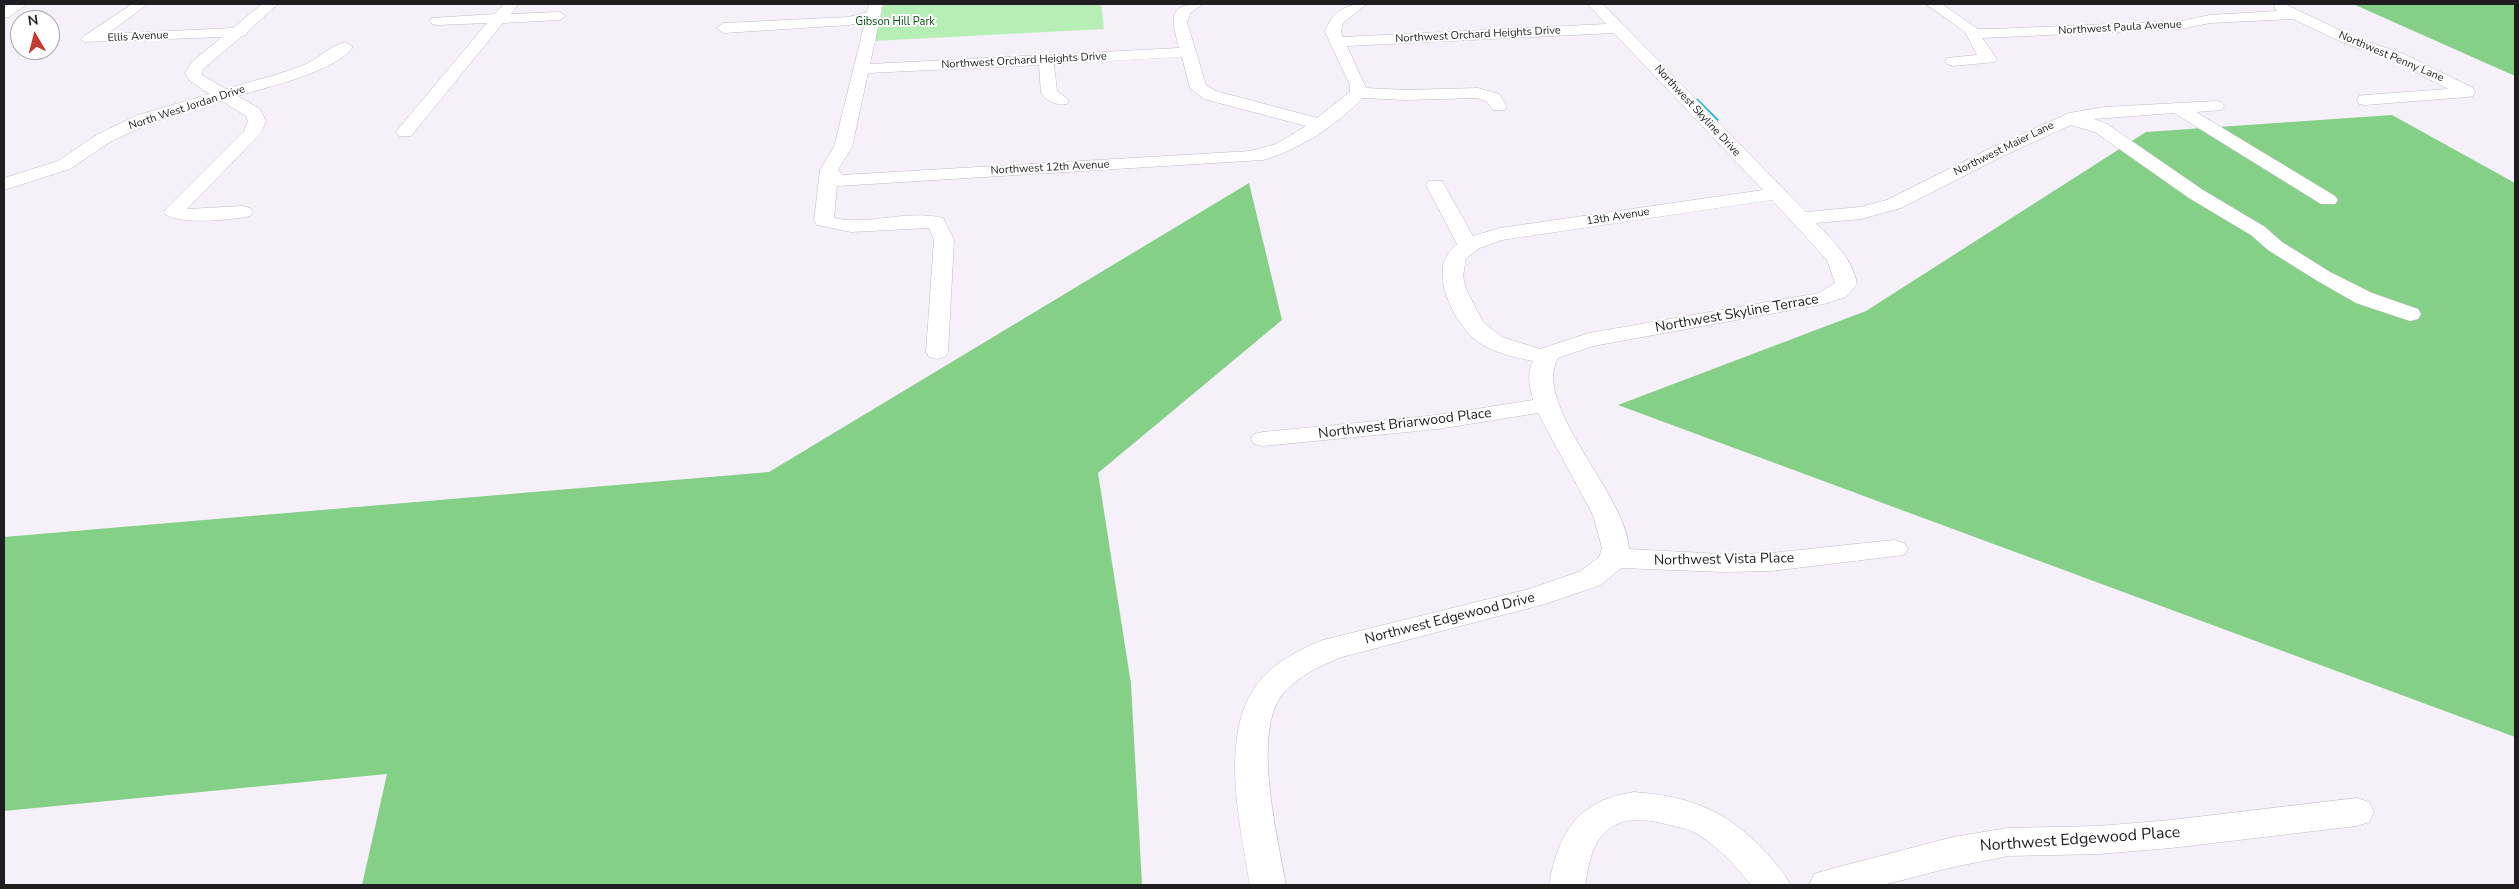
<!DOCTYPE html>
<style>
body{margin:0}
#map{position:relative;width:2519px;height:889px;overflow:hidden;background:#f5f0f9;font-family:"Nunito Sans",sans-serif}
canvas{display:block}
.frame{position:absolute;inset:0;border:5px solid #1f1d20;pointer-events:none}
.north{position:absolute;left:10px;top:10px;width:50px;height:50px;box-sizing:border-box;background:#fff;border:1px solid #a5a5a6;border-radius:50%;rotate:352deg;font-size:14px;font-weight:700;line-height:20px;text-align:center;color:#1f1d20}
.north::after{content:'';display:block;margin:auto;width:18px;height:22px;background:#c73930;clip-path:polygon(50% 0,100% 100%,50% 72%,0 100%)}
</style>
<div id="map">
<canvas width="2519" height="889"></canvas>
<div class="frame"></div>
<div class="north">N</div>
</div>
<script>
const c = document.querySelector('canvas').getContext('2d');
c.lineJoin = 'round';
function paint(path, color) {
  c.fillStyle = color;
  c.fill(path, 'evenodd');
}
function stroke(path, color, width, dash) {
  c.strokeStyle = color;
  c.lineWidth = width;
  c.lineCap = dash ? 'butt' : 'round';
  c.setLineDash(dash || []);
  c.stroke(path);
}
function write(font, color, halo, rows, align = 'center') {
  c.font = font + ' "Nunito Sans",sans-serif';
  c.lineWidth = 4;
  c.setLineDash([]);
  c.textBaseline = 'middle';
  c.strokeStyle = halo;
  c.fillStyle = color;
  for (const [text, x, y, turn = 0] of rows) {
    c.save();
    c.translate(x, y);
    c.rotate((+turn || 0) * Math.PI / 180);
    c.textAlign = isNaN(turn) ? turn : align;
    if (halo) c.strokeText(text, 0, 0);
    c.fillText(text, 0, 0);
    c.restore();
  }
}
paint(new Path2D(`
 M881,4H1101L1104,29L872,41Z`), '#b5efb5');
paint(new Path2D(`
 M2353,4H2515V76Z
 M2392,115L2515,183V737L1618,405L1866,311L2146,132Z
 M1249,183L1282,320L1098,473L1131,684L1142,885H362L387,774L4,811V537L769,472Z`), '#84d086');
stroke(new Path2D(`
 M1697,100L1717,120`), '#12b9da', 3);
const minor = new Path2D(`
 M10,4H27L9,17L4,18V8Z
 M132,4H148L107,34L233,28L262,4H278L248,31L246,35L242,36L203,69L202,75L226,89C252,81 279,75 304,65C318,59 330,46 345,42L353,47C335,72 267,87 238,96L260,109L266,121L261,133L187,209L243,206L250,208L253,212L250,216C234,220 173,226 163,212L244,131L248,121L246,116L222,101L150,123L110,142L70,169L4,190V178L58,161L98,134L138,115L210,94L190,81L185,73L191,63L222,37L84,42L81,39L84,36Z
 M504,4H518L511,14L559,12L566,16L559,20L503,23L411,136H399L396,132L399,128L487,23L437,25L432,24L430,21L432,18L495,14Z
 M869,4H883L870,64L1179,48C1172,19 1166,4 1203,4L1191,12L1187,22L1206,85L1216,91L1317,118L1350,92V85L1325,32C1331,12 1347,3 1367,4L1343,23L1341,32L1343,37L1606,24L1588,4H1603L1806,212L1860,207L1887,200L1991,148L2069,113L2105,107L2216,101L2222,102L2224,106L2222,110L2196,112L2335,196L2338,200L2335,204H2321L2174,113L2094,119L2107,124L2203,190L2265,227L2282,242L2330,272L2372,293L2418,309L2421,314L2418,319L2410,321L2356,303L2316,280L2268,250L2251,235L2189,198L2095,132L2071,125L2003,156L1901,208L1861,219L1816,223C1833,241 1853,259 1857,284L1846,297L1824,304L1593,346L1558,358C1531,405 1627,495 1629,549L1723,554L1771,553L1894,540L1904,543L1908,549L1904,555L1771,571L1723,572L1621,568L1601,585L1545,604L1342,657C1319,666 1289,680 1277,703C1255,747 1278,838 1286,885H1250C1241,829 1220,742 1253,690C1269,665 1296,651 1323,640L1529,589L1581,571L1599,557L1602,548L1593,515L1538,413L1438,429L1263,446L1254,444L1251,439L1254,434L1263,432L1438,415L1533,400C1530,387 1526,373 1533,361C1514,357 1494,353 1478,342C1459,328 1439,291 1443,267C1444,258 1450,250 1457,244L1426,185L1428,181H1442L1473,236L1500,228L1763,190L1614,33L1347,46L1366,88L1406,90L1478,88L1499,94L1507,106L1505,110H1493L1487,102L1477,98L1406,100L1362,98C1339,124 1297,151 1263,160L837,186L834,218C870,226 907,209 943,218L954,240L948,352L945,357L937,359L929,357L926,352L934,240L929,228L851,232L817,225L814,221L820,170L834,147L865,22L849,25L724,33L716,28L724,23L849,17L867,12ZM1182,57L1190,88L1204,99L1306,126L1276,144L1251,151L842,175L838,170L852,147L868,73L1039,65L1041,93C1046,101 1057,106 1067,104L1069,100L1057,91L1054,64ZM1772,200L1827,260L1835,283L1819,293L1589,333L1540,349L1502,337L1483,322L1466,289L1463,276L1466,258L1480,248L1502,240Z
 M1926,4H1942L1978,29H1993L2181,21L2210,15L2277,11L2274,7L2276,4H2285L2354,37L2404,54L2473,88L2475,92L2473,96L2467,97L2365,105L2359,104L2357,100L2359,96L2365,95L2448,89L2392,60L2344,43L2293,19L2210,23L2181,29L1982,38L1997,59L1995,62L1953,66L1947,64L1945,61L1947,58L1977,55L1965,32Z
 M1634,792C1690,796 1729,811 1767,854C1776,864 1785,873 1790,885H1751C1736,866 1719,848 1699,835C1691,830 1682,828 1674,826C1647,819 1619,813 1600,838C1590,852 1588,869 1585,885H1549C1559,831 1577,801 1634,792Z
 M2357,798L2369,802L2374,812L2369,822L2357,826L2171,848L2099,854L2008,856L1953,867L1883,885H1809L1814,874L1827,870L1953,837L2008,828L2099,826L2171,820Z`);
stroke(minor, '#c0bbc3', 1);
paint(minor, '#fff');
write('11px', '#00560f', '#fff', [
 ["Gibson Hill Park",895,22]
]);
write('11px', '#1f1d20', '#fff', [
 ["Northwest Paula Avenue",2120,28,-3],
 ["Northwest Orchard Heights Drive",1478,35,-3],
 ["Ellis Avenue",138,37,-3],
 ["Northwest Penny Lane",2391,57,23],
 ["Northwest Orchard Heights Drive",1024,61,-3],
 ["North West Jordan Drive",187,108,-18],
 ["Northwest Skyline Drive",1697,111,47],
 ["Northwest Maier Lane",2004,149,-26],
 ["Northwest 12th Avenue",1050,168,-3],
 ["13th Avenue",1618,217,-9]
]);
write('14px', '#1f1d20', '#fff', [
 ["Northwest Skyline Terrace",1737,314,-10],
 ["Northwest Briarwood Place",1405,424,-7],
 ["Northwest Vista Place",1724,560,-1],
 ["Northwest Edgewood Drive",1450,619,-14]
]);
write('16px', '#1f1d20', '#fff', [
 ["Northwest Edgewood Place",2080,840,-4]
]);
</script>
